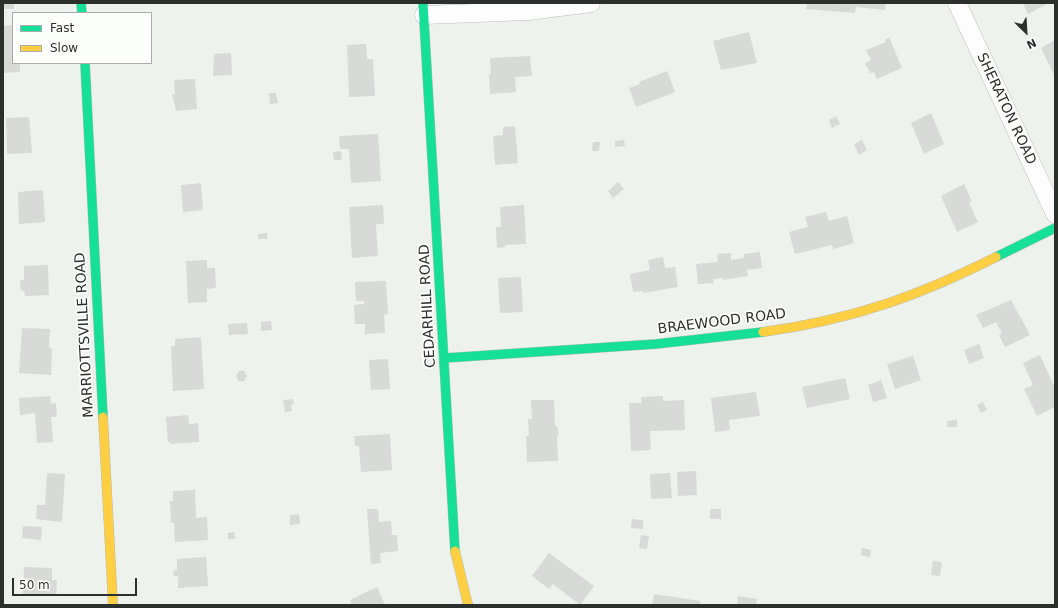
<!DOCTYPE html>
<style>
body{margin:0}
#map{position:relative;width:1058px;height:608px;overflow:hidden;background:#edf2ed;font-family:"DejaVu Sans",sans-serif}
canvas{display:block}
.frame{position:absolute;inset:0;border:4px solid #2c302d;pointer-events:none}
.legend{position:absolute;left:12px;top:12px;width:140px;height:52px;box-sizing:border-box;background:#fdfffd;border:1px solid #a9acaa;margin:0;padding:5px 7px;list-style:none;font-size:12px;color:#2c302d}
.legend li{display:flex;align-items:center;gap:8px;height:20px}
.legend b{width:20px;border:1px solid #a9acaa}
.north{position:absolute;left:1006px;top:12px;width:40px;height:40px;-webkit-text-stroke:3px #fdfffd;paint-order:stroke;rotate:155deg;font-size:11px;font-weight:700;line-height:16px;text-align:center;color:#2c302d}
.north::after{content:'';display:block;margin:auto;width:14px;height:18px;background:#2c302d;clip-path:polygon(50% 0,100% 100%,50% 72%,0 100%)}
.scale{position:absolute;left:12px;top:578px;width:125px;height:18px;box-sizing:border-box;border:2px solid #2c302d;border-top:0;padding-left:5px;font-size:12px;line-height:14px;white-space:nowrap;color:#2c302d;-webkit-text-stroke:3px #fdfffd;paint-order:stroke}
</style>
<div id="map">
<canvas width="1058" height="608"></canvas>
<div class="frame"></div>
<ul class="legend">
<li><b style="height:5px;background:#16e098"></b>Fast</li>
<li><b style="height:5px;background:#ffcf43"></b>Slow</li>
</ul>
<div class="north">N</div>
<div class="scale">50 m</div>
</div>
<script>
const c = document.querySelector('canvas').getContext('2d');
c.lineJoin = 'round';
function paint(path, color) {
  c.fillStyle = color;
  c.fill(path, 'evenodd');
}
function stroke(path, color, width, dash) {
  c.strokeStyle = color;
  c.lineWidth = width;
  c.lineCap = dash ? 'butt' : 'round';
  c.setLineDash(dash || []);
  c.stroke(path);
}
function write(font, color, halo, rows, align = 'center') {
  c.font = font + ' "DejaVu Sans",sans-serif';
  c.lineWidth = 3.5;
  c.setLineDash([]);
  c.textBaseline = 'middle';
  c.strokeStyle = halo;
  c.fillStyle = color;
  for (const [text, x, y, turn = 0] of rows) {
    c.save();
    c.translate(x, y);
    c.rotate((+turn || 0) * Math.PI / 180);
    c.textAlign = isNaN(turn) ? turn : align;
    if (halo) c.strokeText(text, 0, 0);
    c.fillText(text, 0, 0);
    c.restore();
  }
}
paint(new Path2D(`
 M3,3H14V9H3Z
 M807,3H886L885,10L856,7L855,13L806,9Z
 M1023,3H1049L1028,14Z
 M13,25V63H20V72L3,73V26Z
 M749,32L757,63L721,70L713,41Z
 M889,37L902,68L877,79L874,72L870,73L865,63L871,60L866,50L886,42L885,40Z
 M1055,40V77L1041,48Z
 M366,44L367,59H373L375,96L349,97L347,45Z
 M231,53L232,75L213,76L214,54Z
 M530,56L532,76L515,77L516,92L490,94L489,74H491L490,58Z
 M667,71L675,92L636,107L629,88L640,84L639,82Z
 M195,79L197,109L176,111L172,94H175L174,80Z
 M269,93H276L278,103L270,104Z
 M931,113L944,144L924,154L911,123Z
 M836,116L840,124L832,128L829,120Z
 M29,117L32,153L7,154L6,118Z
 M515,126L518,163L495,165L493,136L503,135V127Z
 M378,134L381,181L351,183L349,149H340L339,136Z
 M624,140L625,146L615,147V141Z
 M862,140L867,150L859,155L854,144Z
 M593,142H600L599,151H592Z
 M341,151L342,160H334L333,152Z
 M618,182L624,189L613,198L608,191Z
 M201,183L203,210L183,212L181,185Z
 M964,184L972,201L969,203L978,222L957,232L941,196Z
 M43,190L45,222L19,224L18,192Z
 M383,205L384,224H376L378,256L352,258L349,207Z
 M524,205L526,244L505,245V247L497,248L496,227H501L500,207Z
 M826,212L829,221L847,216L854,243L833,249L832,245L795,254L789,232L808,227L805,217Z
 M267,233V239H258V234Z
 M760,252L762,268L747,270L748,276L723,280V278L713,279L714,283L698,284L696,264L718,262L717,254L731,253V260L744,258V254Z
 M663,257L665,268L675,267L678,287L643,293V291L633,292L630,274L650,270L648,260Z
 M207,260V268H215L216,288L207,289V302L188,303L186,261Z
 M48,265L49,295L25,296L24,290L21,291L20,280H24V266Z
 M521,277L523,312L500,313L498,278Z
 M386,281L388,314L384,315L385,333L365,334V324H355L354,305L364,304V301H356L355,282Z
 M1011,300L1030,335L1005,347L999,335L1002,333L996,322L983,328L976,315Z
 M271,321L272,330L261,331V322Z
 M247,323L248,334L229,335L228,324Z
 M22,328L50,329L49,347L52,348L51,375L19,373Z
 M201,337L204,389L173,391L171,346H175V339Z
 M979,344L984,358L969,364L964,350Z
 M1040,355L1055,388V407L1037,416L1024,389L1033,385L1023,363Z
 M913,356L921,380L895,389L887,364Z
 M388,359L390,389L371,390L369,360Z
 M239,371H244L247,376L244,381H238L236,376Z
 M845,378L850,399L807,408L802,387Z
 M881,380L887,398L873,402L868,385Z
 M756,392L760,416L729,420L730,430L715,432L711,398Z
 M50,396L51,404L56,403L57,417H51L53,442L37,443L35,413L20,415L19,398Z
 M663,396V401L684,400L685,430L650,431L651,450L631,451L629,403H642L641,397Z
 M293,399L294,404L291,405L292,411L285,412L283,400Z
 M531,400H554L555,426H557L559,435H557L558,461L527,462L526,436H529L528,419H532Z
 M983,402L987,410L981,413L977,405Z
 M188,415L189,424L198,423L199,442L170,444V442H168L166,417Z
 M957,420V427H947V421Z
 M390,434L392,470L361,472L359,446H355L354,436Z
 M696,471L697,495L678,496L677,472Z
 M47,473L65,474L62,522L36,519L37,505H45Z
 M670,473L672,498L651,499L650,474Z
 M195,490L196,518L207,517L208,540L175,542L174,523H171L170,501H173V491Z
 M367,509H378L379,522L391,521L392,535H397L398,551L380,553L381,563L371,564Z
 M710,509H721V519H710Z
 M299,514L300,524L290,525V515Z
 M632,519L643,520V529L631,528Z
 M23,526L42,527L41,540L22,538Z
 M234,532L235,539H228V533Z
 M641,535L649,536L647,549L639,548Z
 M862,548L871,550L870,557L861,555Z
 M549,553L594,586L580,605L553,584L549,589L532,576Z
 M206,557L208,586L178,588V576H174L173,571L177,570V559Z
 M933,561L942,562L940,576L931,575Z
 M24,567L52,568V580H57L56,596L23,594Z
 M377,587L385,605H352L350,600Z
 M654,594L700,601V605H652Z
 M738,596L757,599L756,605H737Z`), '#d7dad7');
const street = new Path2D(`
 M957,3L1055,214
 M424,15L528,11L591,3`);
const fast = new Path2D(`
 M81,3L82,13
 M423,3L455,551
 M85,63L103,417
 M996,257L1055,228
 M445,358L656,344L763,332`);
const slow = new Path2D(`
 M763,332C850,320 917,297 996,257
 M103,417L113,605
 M455,551L468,605`);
stroke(street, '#babdba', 19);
stroke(fast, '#babdba', 10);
stroke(slow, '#babdba', 10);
stroke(street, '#fcfdfc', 18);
stroke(fast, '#16e098', 9);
stroke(slow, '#ffcf43', 9);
write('14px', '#2c302d', '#fdfffd', [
 ["SHERATON ROAD",1006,109,65],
 ["CEDARHILL ROAD",428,306,-93],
 ["BRAEWOOD ROAD",722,322,-7],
 ["MARRIOTTSVILLE ROAD",85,335,-93]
]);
</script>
